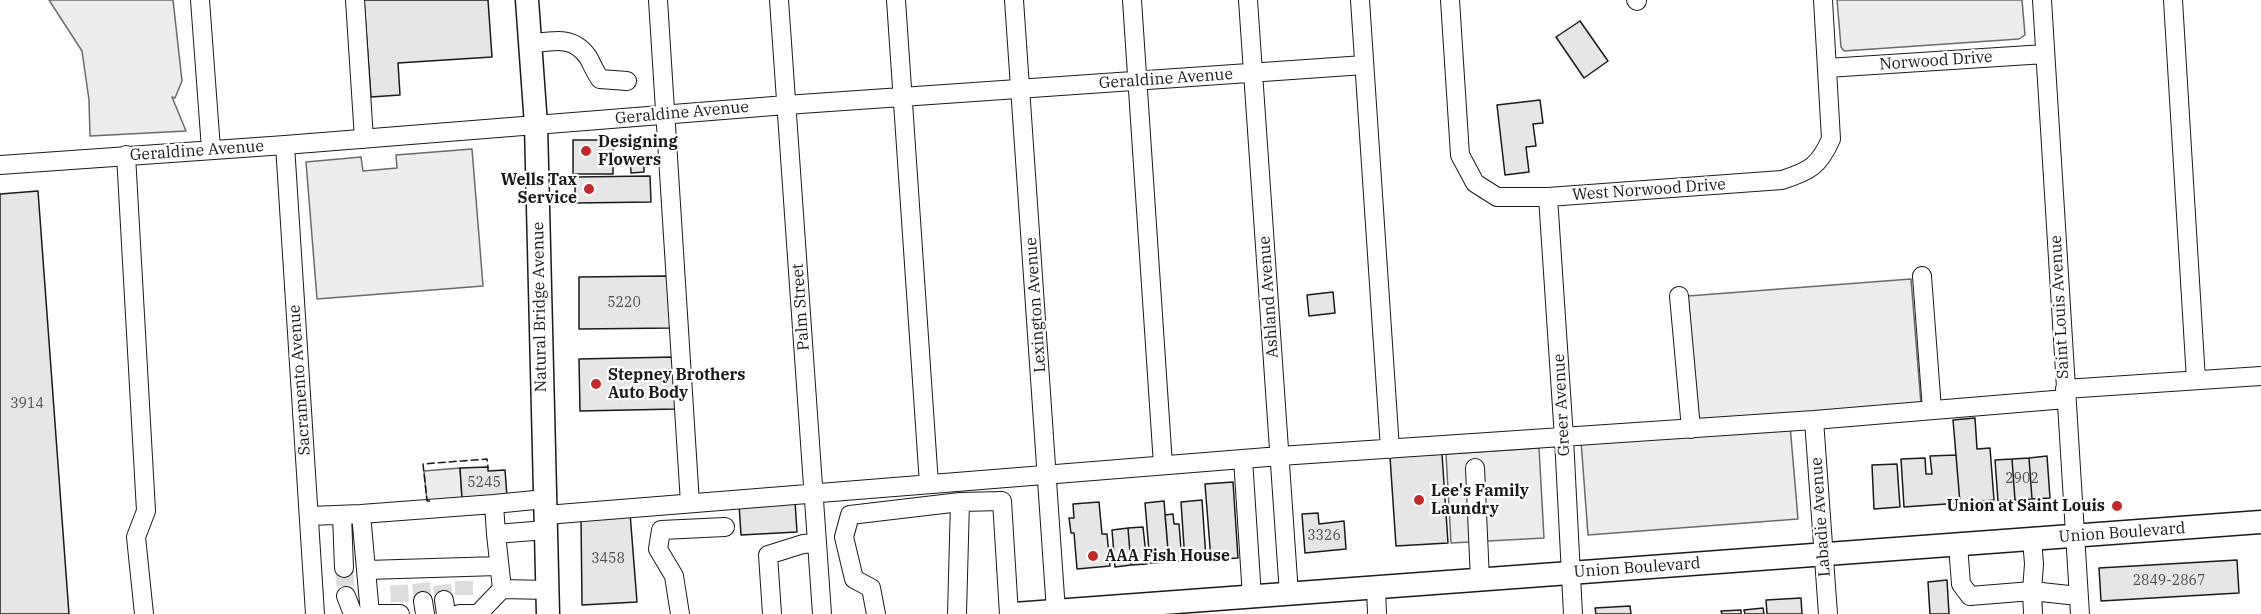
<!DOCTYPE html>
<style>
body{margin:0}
canvas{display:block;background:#fff}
</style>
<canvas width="2261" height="614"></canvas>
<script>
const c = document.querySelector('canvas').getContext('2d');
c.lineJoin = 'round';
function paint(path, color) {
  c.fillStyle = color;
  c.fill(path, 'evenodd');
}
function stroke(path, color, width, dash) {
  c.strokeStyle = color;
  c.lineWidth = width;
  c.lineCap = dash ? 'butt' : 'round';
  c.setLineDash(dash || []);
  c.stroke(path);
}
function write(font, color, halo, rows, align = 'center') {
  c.font = font + ' "IBM Plex Serif",serif';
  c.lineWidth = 4.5;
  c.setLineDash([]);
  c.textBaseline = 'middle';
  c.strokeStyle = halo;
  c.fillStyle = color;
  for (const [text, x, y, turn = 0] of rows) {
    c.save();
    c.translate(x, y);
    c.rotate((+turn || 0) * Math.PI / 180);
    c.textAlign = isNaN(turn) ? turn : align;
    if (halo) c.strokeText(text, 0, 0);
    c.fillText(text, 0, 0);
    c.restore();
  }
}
const built = new Path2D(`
 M49,0H173L182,81L175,98L172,97L186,131L90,136L89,100L82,51Z
 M1837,0H2022L2025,35L2019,39L1844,51L1841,47Z
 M472,149L483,286L317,299L306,162L361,157L363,171L397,168L396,155Z
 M1911,279L1921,404L1699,422L1688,296Z
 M1790,425L1798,519L1588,535L1581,441Z
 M1539,448L1544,538L1451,543L1446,454Z
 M460,468L462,498L427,501L424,471Z`);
paint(built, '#ededed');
stroke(built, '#6a6a6a', 1.5);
const building = new Path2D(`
 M364,0H488L492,57L398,63L400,95L371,97Z
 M1580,21L1608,61L1584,78L1556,37Z
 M1540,100L1543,123L1533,124L1536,146L1526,147L1529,172L1505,175L1497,105Z
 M573,140H613V174H573Z
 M630,157H644V172L631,173Z
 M650,176L651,202L575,203V177Z
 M38,191L69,614H0V194Z
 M667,276L672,328L579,329V277Z
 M1333,292L1335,313L1309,316L1307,295Z
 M674,357L676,409L580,411L579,359Z
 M1975,418L1977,449L1990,448L1994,500L1960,503L1953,420Z
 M1442,454L1448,543L1396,546L1390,457Z
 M1956,455L1960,503L1904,507L1901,459L1925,458L1926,474H1932L1930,456Z
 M2047,456L2050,498L2032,499L2029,458Z
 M2029,458L2032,499L2015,500L2012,459Z
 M2012,459L2015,500L1998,501L1995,460Z
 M1897,464L1900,507L1874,509L1872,465Z
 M488,467V471L505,470L507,496L462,498L460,468Z
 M1233,482L1238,558L1211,560L1205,484Z
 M1202,500L1206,559L1185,561L1181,502Z
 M795,501L797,532L741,535L739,504Z
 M1164,501L1169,562L1150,563L1145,503Z
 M1099,502L1102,534H1107L1110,566L1077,569L1074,533H1071L1069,518H1074L1073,504Z
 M630,513L637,602L582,605L581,517Z
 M1318,513L1319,524L1344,521L1346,549L1305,553L1302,514Z
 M1173,514L1174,524H1179L1182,561L1169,562L1165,515Z
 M1143,527L1147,564L1131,565L1128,528Z
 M1128,528L1131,565L1115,567L1112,530Z
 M2237,560L2239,593L2101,601L2099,568Z
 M1947,580L1949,614H1930L1928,582Z
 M1801,598L1802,614H1767L1766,600Z
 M1630,606L1631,614H1596L1595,608Z
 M1763,608L1764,614H1745L1744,610Z
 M1741,610V614H1722L1721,611Z`);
paint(building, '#e6e6e6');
stroke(building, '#1a1a1a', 1.5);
stroke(new Path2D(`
 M344,568L346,596
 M464,581V595
 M421,583L423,601
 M399,585L400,602
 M442,585L444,600`), '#ddd', 18, [18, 9]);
const minor = new Path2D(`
 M200,0L211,149
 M355,0L364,139
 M658,0L690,503
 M779,0L822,614
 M896,0L929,484
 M1014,0L1056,611
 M1132,0L1163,465
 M1248,0L1289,594
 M1360,0L1390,449
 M1450,0L1460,155L1475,183L1497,197H1548L1782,180C1810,171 1819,166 1831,139L1823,0
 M1636,0L1637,1
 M2042,0L2080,614
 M2173,0L2196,380
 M530,44C553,41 573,35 588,57C592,64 595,72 600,79L627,81
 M1827,68L2045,54
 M285,145L315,614
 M126,155L146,511L136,537L144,614
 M0,165L285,145L786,105L1364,65
 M1548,197L1564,438L1573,614
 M1922,276L1932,410
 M1679,296L1691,429
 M2065,389L2261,376
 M1814,420L1828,614
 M1243,459L1252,597
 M1475,468L1480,580
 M361,514L494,504
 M342,515L344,568
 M546,515L1280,456L1814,420L2066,399
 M309,516L361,514L370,614H400
 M546,530L496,534L502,589L548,590
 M496,534L494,504L545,499
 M1958,545L1961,584L1970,596L2032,591L2034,564L2032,539
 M367,570L498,566
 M1376,587L1377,614
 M346,596L353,614
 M444,600L446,614
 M423,601L425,614
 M459,614H478L502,589
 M680,614L674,576L658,549L661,530L725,527
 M772,614L768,555L803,544L817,543
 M876,614L871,588L854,579L844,537L850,515L960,502
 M957,614L960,502L1002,501L1009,614
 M2033,614L2032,591L2078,596`);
const major = new Path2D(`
 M527,0L536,125L548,614
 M1014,614L2261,522`);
stroke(minor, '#1a1a1a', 20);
stroke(major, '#1a1a1a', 25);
stroke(minor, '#fff', 18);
stroke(major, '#fff', 22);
stroke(new Path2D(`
 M430,501H427L423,464L487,459L488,467`), '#1a1a1a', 1.5, [8, 3]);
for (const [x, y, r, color] of [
 [586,151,6,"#c62828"],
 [589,189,6,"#c62828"],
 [596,384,6,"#c62828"],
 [1419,500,6,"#c62828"],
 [2117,506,6,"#c62828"],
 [1093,556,6,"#c62828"]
]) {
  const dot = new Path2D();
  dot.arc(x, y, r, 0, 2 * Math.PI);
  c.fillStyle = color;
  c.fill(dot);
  stroke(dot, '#fff', 2);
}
write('14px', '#4d4d4d', null, [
 ["5220",624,303],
 ["3914",27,404],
 ["2902",2022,479],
 ["5245",484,483],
 ["3326",1324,536],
 ["3458",608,559],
 ["2849-2867",2169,581]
]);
write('16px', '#1a1a1a', '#fff', [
 ["Norwood Drive",1936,61,-4],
 ["Geraldine Avenue",1166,79,-4],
 ["Geraldine Avenue",682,113,-5],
 ["Geraldine Avenue",197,151,-4],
 ["West Norwood Drive",1649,190,-4],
 ["Ashland Avenue",1269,297,-94],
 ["Lexington Avenue",1036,305,-94],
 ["Natural Bridge Avenue",540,307,-91],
 ["Palm Street",801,307,-94],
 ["Saint Louis Avenue",2060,307,-93],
 ["Sacramento Avenue",300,380,-94],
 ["Greer Avenue",1562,405,-93],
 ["Labadie Avenue",1821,517,-94],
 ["Union Boulevard",2122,533,-4],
 ["Union Boulevard",1637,568,-4]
]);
write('bold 16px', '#1a1a1a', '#fff', [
 ["Designing",598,142],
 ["Flowers",598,160],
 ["Wells Tax",577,180,"right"],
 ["Service",577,198,"right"],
 ["Stepney Brothers",608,375],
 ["Auto Body",608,393],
 ["Lee's Family",1431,491],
 ["Laundry",1431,509],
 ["Union at Saint Louis",2105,506,"right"],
 ["AAA Fish House",1105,556]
], 'left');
</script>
